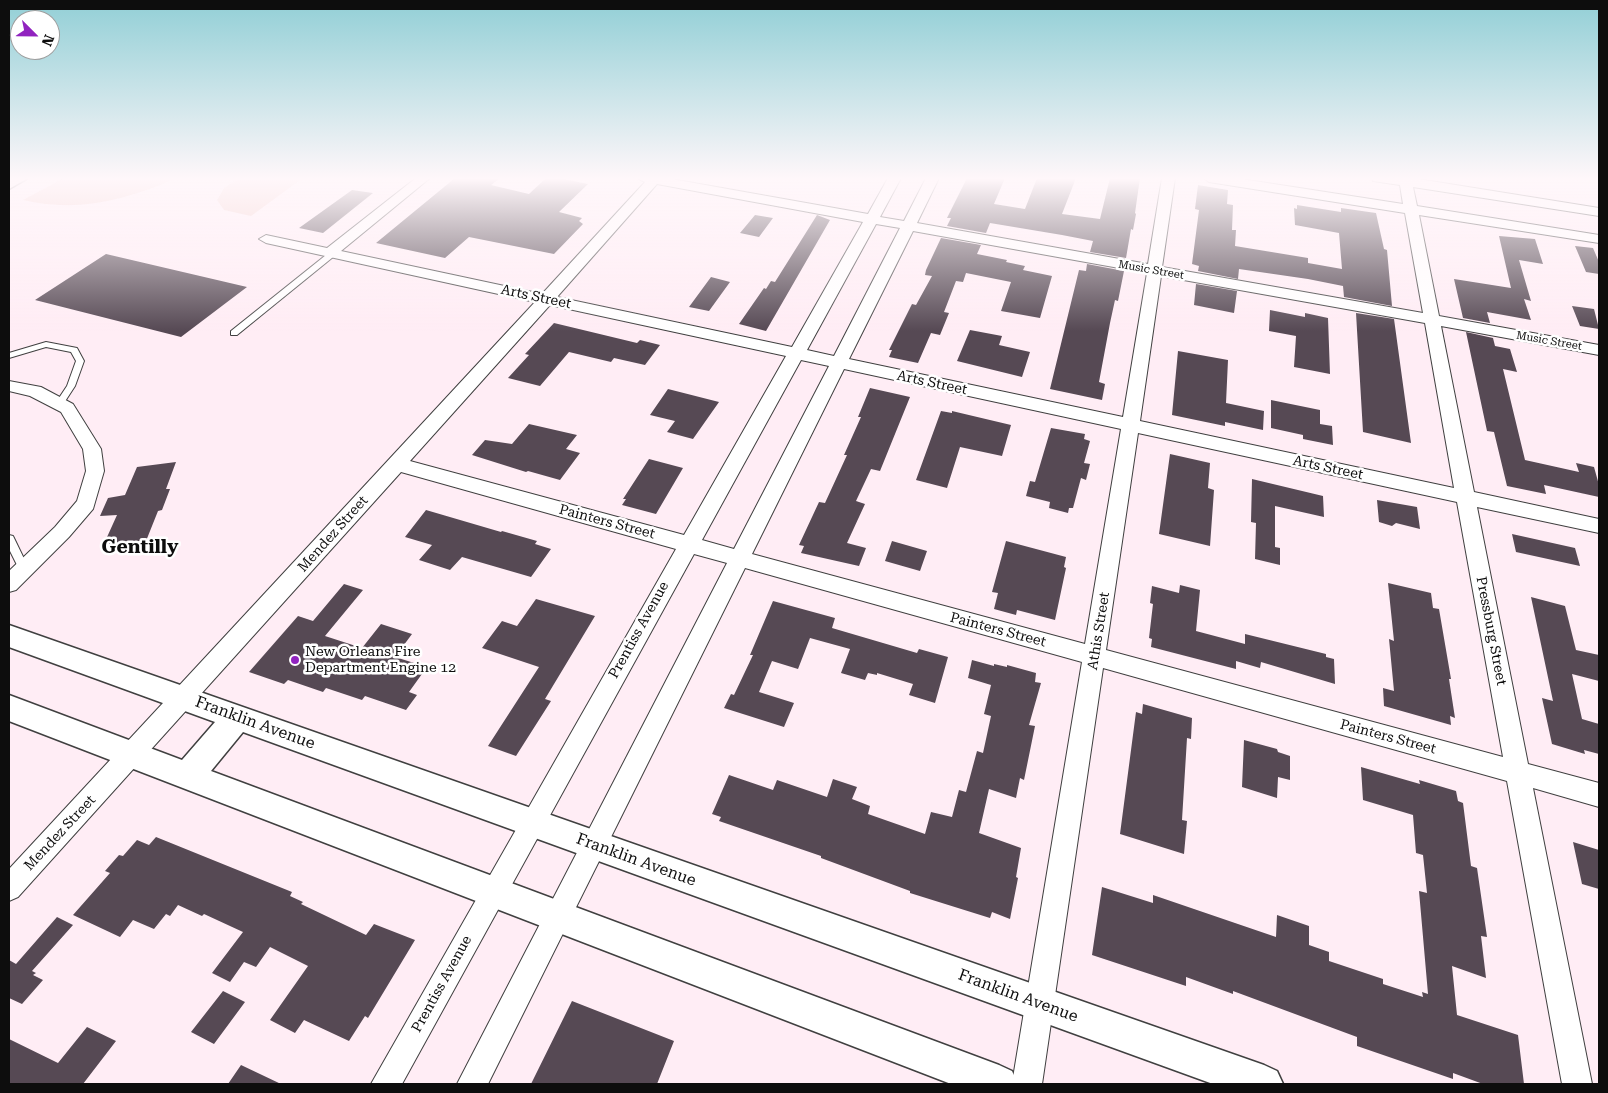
<!DOCTYPE html>
<style>
body{margin:0}
#map{position:relative;width:1608px;height:1093px;overflow:hidden;background:#ffedf5;font-family:"Roboto Serif",serif}
canvas{display:block}
.frame{position:absolute;inset:0;border:10px solid #0d0d0d;pointer-events:none}
.north{position:absolute;left:10px;top:10px;width:50px;height:50px;box-sizing:border-box;background:#fff;border:1px solid #9e9e9e;border-radius:50%;rotate:113deg;font-size:14px;font-weight:700;line-height:20px;text-align:center;color:#0d0d0d}
.north::after{content:'';display:block;margin:auto;width:18px;height:22px;background:#9123bf;clip-path:polygon(50% 0,100% 100%,50% 72%,0 100%)}
</style>
<div id="map">
<canvas width="1608" height="1093"></canvas>
<div class="frame"></div>
<div class="north">N</div>
</div>
<script>
const c = document.querySelector('canvas').getContext('2d');
c.lineJoin = 'round';
function paint(path, color) {
  c.fillStyle = color;
  c.fill(path, 'evenodd');
}
function stroke(path, color, width, dash) {
  c.strokeStyle = color;
  c.lineWidth = width;
  c.lineCap = dash ? 'butt' : 'round';
  c.setLineDash(dash || []);
  c.stroke(path);
}
function write(font, color, halo, rows, align = 'center') {
  c.font = font + ' "Roboto Serif",serif';
  c.lineWidth = 5;
  c.setLineDash([]);
  c.textBaseline = 'middle';
  c.strokeStyle = halo;
  c.fillStyle = color;
  for (const [text, x, y, turn = 0] of rows) {
    c.save();
    c.translate(x, y);
    c.rotate((+turn || 0) * Math.PI / 180);
    c.textAlign = isNaN(turn) ? turn : align;
    if (halo) c.strokeText(text, 0, 0);
    c.fillText(text, 0, 0);
    c.restore();
  }
}
paint(new Path2D(`
 M64,178H177C127,200 77,213 23,200Z
 M240,178H303L251,216L224,210L217,200L224,188Z`), '#f1ccc8');
paint(new Path2D(`
 M455,178H500L491,185L529,194L546,178H559L588,184L559,212L582,218L579,221L583,224L554,254L469,237L445,258L376,243Z
 M967,178H1005L994,204L1025,209L1037,178H1076L1062,214L1100,219L1110,178H1140L1135,213L1136,214L1133,230L1131,229L1126,258L1090,252L1093,241L1062,235L990,223L986,233L947,226L951,218H947Z
 M1198,185L1228,190L1227,204L1233,205L1232,230H1236L1235,246L1308,258V263L1342,269L1339,233L1295,225L1294,208L1297,209V205L1341,212V208L1376,213L1384,249L1387,250L1392,306L1344,297L1343,286L1308,279L1239,269L1238,279L1198,271L1199,266L1192,264L1199,210L1195,209Z
 M352,190L373,193L323,233L299,228Z
 M755,215L773,218L759,237L740,233Z
 M817,215L830,220L766,331L739,324L764,288L766,289L771,281L775,282Z
 M1499,236L1535,239L1543,264L1519,260L1531,301L1524,299L1531,320L1487,312L1490,323L1463,318L1454,279L1511,288Z
 M941,238L981,245L977,254L1007,260L1006,262L1025,266L1023,270L1052,276L1040,318L1001,311L1011,282L966,273L963,282L956,281L944,312L949,313L940,335L931,333L918,363L889,357L892,350H889L912,304L916,305L932,276L925,275L926,270Z
 M1575,246L1593,248L1599,262V274L1586,272Z
 M106,254L247,287L181,337L35,300Z
 M1087,264L1124,271L1118,301L1115,300L1110,323L1099,382L1105,384L1102,400L1050,389L1079,270L1086,271Z
 M711,277L730,282L709,311L689,307Z
 M1196,284L1237,291L1234,313L1194,305Z
 M1572,306L1594,309L1599,329L1580,326Z
 M1270,310L1305,317V313L1328,318L1330,374L1294,367L1296,336L1269,331Z
 M1356,313L1394,319L1411,443L1363,432Z
 M554,323L637,343L640,340L660,345L645,365L614,358L611,362L569,352L540,386L508,378L529,355L525,354Z
 M970,330L1002,336L999,345L1030,352L1022,377L957,361Z
 M1466,332L1493,338L1495,346L1510,349L1517,372L1503,369L1525,460L1579,472L1576,463L1594,467L1599,485V497L1544,485L1546,494L1507,486L1494,432L1487,431Z
 M1178,351L1228,360L1226,403L1264,411L1263,430L1225,422V426L1172,415Z
 M870,388L910,397L880,471L871,469L856,501L865,504L847,543L866,548L859,566L801,553L804,546L799,545L819,502L825,503L847,455H844L861,417H858Z
 M668,389L719,402L693,439L667,432L675,421L650,415Z
 M1271,400L1320,410V424L1332,426L1333,445L1303,439V435L1271,428Z
 M941,411L952,413V411L1011,425L1002,456L960,447L947,488L916,480Z
 M529,424L577,435L566,449L580,453L560,480L528,471L526,472L472,455L485,440L512,444Z
 M1051,428L1085,434L1084,439L1090,441L1084,463L1090,464L1086,480L1081,478L1073,508H1069L1068,513L1049,508L1050,502L1026,496L1030,481L1035,482Z
 M1170,454L1210,463L1208,488L1214,490L1210,546L1159,534Z
 M649,459L683,468L656,514L622,505L626,499H623Z
 M176,462L166,489H170L162,510L158,511L146,541L103,546L117,515L100,516L108,498L125,495L137,467Z
 M1252,479L1323,496L1324,517L1275,506V547L1280,548V565L1255,559L1256,523L1251,522Z
 M1377,500L1417,507L1420,529L1396,523L1392,526L1379,522Z
 M426,510L501,532L502,531L537,541L535,544L551,549L531,577L462,557L450,570L419,560L432,545L405,537Z
 M1512,534L1575,548L1580,566L1516,552Z
 M892,541L927,551L920,571L885,561Z
 M1006,541L1066,557L1064,567L1066,568L1055,620L1017,610L1016,615L994,609L998,593L992,592Z
 M1388,583L1431,593L1433,608L1439,609L1451,679H1449L1455,718L1450,716L1451,725L1384,706L1383,688L1394,691L1389,639L1394,641Z
 M344,584L363,590L325,636L362,648L381,624L412,634L395,657L427,667L409,692L417,695L406,710L365,696L362,700L326,688L323,692L288,680L284,684L249,672L298,616L313,621Z
 M1180,585L1200,590L1196,631L1245,644V634L1326,654V657L1334,659L1335,684L1261,662L1260,668L1236,661V669L1151,647L1152,639L1149,638L1153,604L1150,603L1152,586L1179,593Z
 M1531,597L1565,606L1576,650L1599,655V681L1572,674L1582,719L1599,724V754L1584,750L1585,754L1552,744L1542,698L1553,701Z
 M536,599L595,616L545,699L551,701L516,756L488,746L539,667L482,648L502,621L517,626Z
 M773,601L835,618L832,628L917,653L919,649L948,657L935,703L909,695L913,684L877,673V675L868,673L865,680L841,673L850,649L810,638L798,669L772,661L759,692L794,703L784,727L724,708L731,694L734,695L753,655H750Z
 M972,660L994,666V664L1007,667V665L1036,673L1035,682L1041,683L1029,725L1035,726L1024,780L1020,778L1016,798L989,789L979,833L1021,848L1016,877L1018,878L1010,919L992,912L990,918L910,893V891L821,858V856L719,821L721,817L712,814L729,775L773,790L777,780L827,797L833,779L857,787L852,799L870,806L868,814L925,834L931,812L952,817L959,790L966,792L977,751L983,753L991,716L984,714L991,685L968,678Z
 M1143,704L1192,718L1191,739L1187,738L1182,820L1187,821L1184,854L1120,834L1136,712L1142,714Z
 M1244,740L1277,749L1278,752L1290,756V780L1278,777L1277,798L1242,787Z
 M1361,767L1420,784L1419,780L1456,791L1458,801L1463,803L1471,866L1477,868L1487,937L1481,936L1486,978L1452,966L1457,1015L1518,1035L1524,1084H1483L1453,1073V1079L1357,1046V1037L1233,991V994L1186,977V986L1092,955L1102,887L1153,903V895L1276,937L1277,915L1309,926V945L1329,952V961L1383,979V984L1423,997L1422,992L1428,994L1419,891L1427,893L1423,855L1416,853L1413,815L1363,800Z
 M156,837L292,892L290,896L303,902L301,904L366,935L374,924L415,940L368,1018L365,1016L349,1041L304,1020L295,1033L270,1020L308,966L270,947L256,967L244,962L230,982L212,973L243,932L204,914L202,916L178,905L170,916L166,914L154,929L133,920L120,937L73,915L110,873L105,871L119,855L123,856L137,840L149,845Z
 M1573,842L1599,850V889L1582,884Z
 M57,917L73,925L32,971L36,973L33,975L43,980L22,1004L9,998V960L16,964Z
 M223,991L245,1002L214,1044L191,1032Z
 M572,1001L674,1041L657,1084H531Z
 M87,1027L116,1041L83,1084H9V1039L58,1063Z
 M241,1065L281,1084H228Z`), '#564954');
const service = new Path2D(`
 M331,251L338,253L237,335H231V331Z
 M46,342L77,348L84,361L75,386L62,406L59,407L55,404L67,386L76,361L71,352L46,347L9,358V353Z
 M9,535L13,536L29,569L28,572H20L19,569L9,549Z`);
const minor = new Path2D(`
 M416,178H430L341,251L542,294L645,182L637,178H666L868,214L888,178H901L880,217L904,221L926,178H939L917,223L1148,264L1162,178H1175L1162,267L1423,313L1405,213L1209,182L1203,178H1235L1403,204L1400,185L1373,181L1372,178H1412L1599,208V216L1413,187L1417,206L1599,235V243L1419,215L1439,316L1599,345V355L1441,326L1474,492L1599,519V533L1477,507L1528,764L1599,783V807L1533,788L1592,1084H1562L1507,781L1103,668L1042,1084H1012L1082,662L745,568L488,1084H457L727,563L694,554L402,1084H371L676,549L401,472L18,897L9,901V869L535,302L266,243L259,239L266,235L327,248ZM657,184L863,222L792,347L557,297ZM876,224L900,228L834,356L807,350ZM913,231L1147,273L1123,417L849,359ZM1161,276L1425,323L1454,488L1140,421ZM550,305L786,356L684,535L410,461ZM801,360L829,366L734,549L702,540ZM844,369L1121,429L1085,644L752,554ZM1138,433L1457,502L1503,757L1106,650Z
 M9,381L41,387L73,404L101,449L104,471L93,509L69,537L16,590L9,592V571L55,527L77,501L86,471L83,449L61,412L30,396L9,391Z`);
const tertiary = new Path2D(`
 M9,178H28L9,189Z
 M9,625L1264,1065L1277,1071L1283,1084H1213L243,732L211,771L999,1065L1012,1071L1018,1084H951L9,721V695L182,760L215,722L9,647Z`);
stroke(service, '#404040', 2);
stroke(minor, '#404040', 2);
stroke(tertiary, '#404040', 3);
paint(service, '#fff');
paint(minor, '#fff');
paint(tertiary, '#fff');
const sky = c.createLinearGradient(0, 0, 0, 331);
sky.addColorStop(0, '#92cfd6');
sky.addColorStop(0.54, '#fff7fa');
sky.addColorStop(1, '#fff7fa00');
c.fillStyle = sky;
c.fillRect(0, 0, 1608, 331);
for (const [x, y, r, color] of [
 [295,660,5,"#9123bf"]
]) {
  const dot = new Path2D();
  dot.arc(x, y, r, 0, 2 * Math.PI);
  c.fillStyle = color;
  c.fill(dot);
  stroke(dot, '#fff', 2);
}
write('11px', '#0d0d0d', '#fff', [
 ["Music Street",1151,270,10],
 ["Music Street",1549,341,10]
]);
write('14px', '#0d0d0d', '#fff', [
 ["Arts Street",536,297,12],
 ["Arts Street",932,383,12],
 ["Arts Street",1328,468,12],
 ["Painters Street",607,522,15],
 ["Mendez Street",333,534,-48],
 ["Prentiss Avenue",639,630,-61],
 ["Painters Street",998,630,15],
 ["Athis Street",1099,631,-81],
 ["Pressburg Street",1491,631,79],
 ["Painters Street",1388,737,15],
 ["Mendez Street",60,833,-47],
 ["Prentiss Avenue",442,984,-61]
]);
write('14px', '#0d0d0d', '#fff', [
 ["New Orleans Fire",305,652],
 ["Department Engine 12",305,668]
], 'left');
write('16px', '#0d0d0d', '#fff', [
 ["Franklin Avenue",255,723,20],
 ["Franklin Avenue",636,860,20],
 ["Franklin Avenue",1018,996,20]
]);
write('bold 19px', '#0d0d0d', '#fff', [
 ["Gentilly",140,547]
]);
</script>
